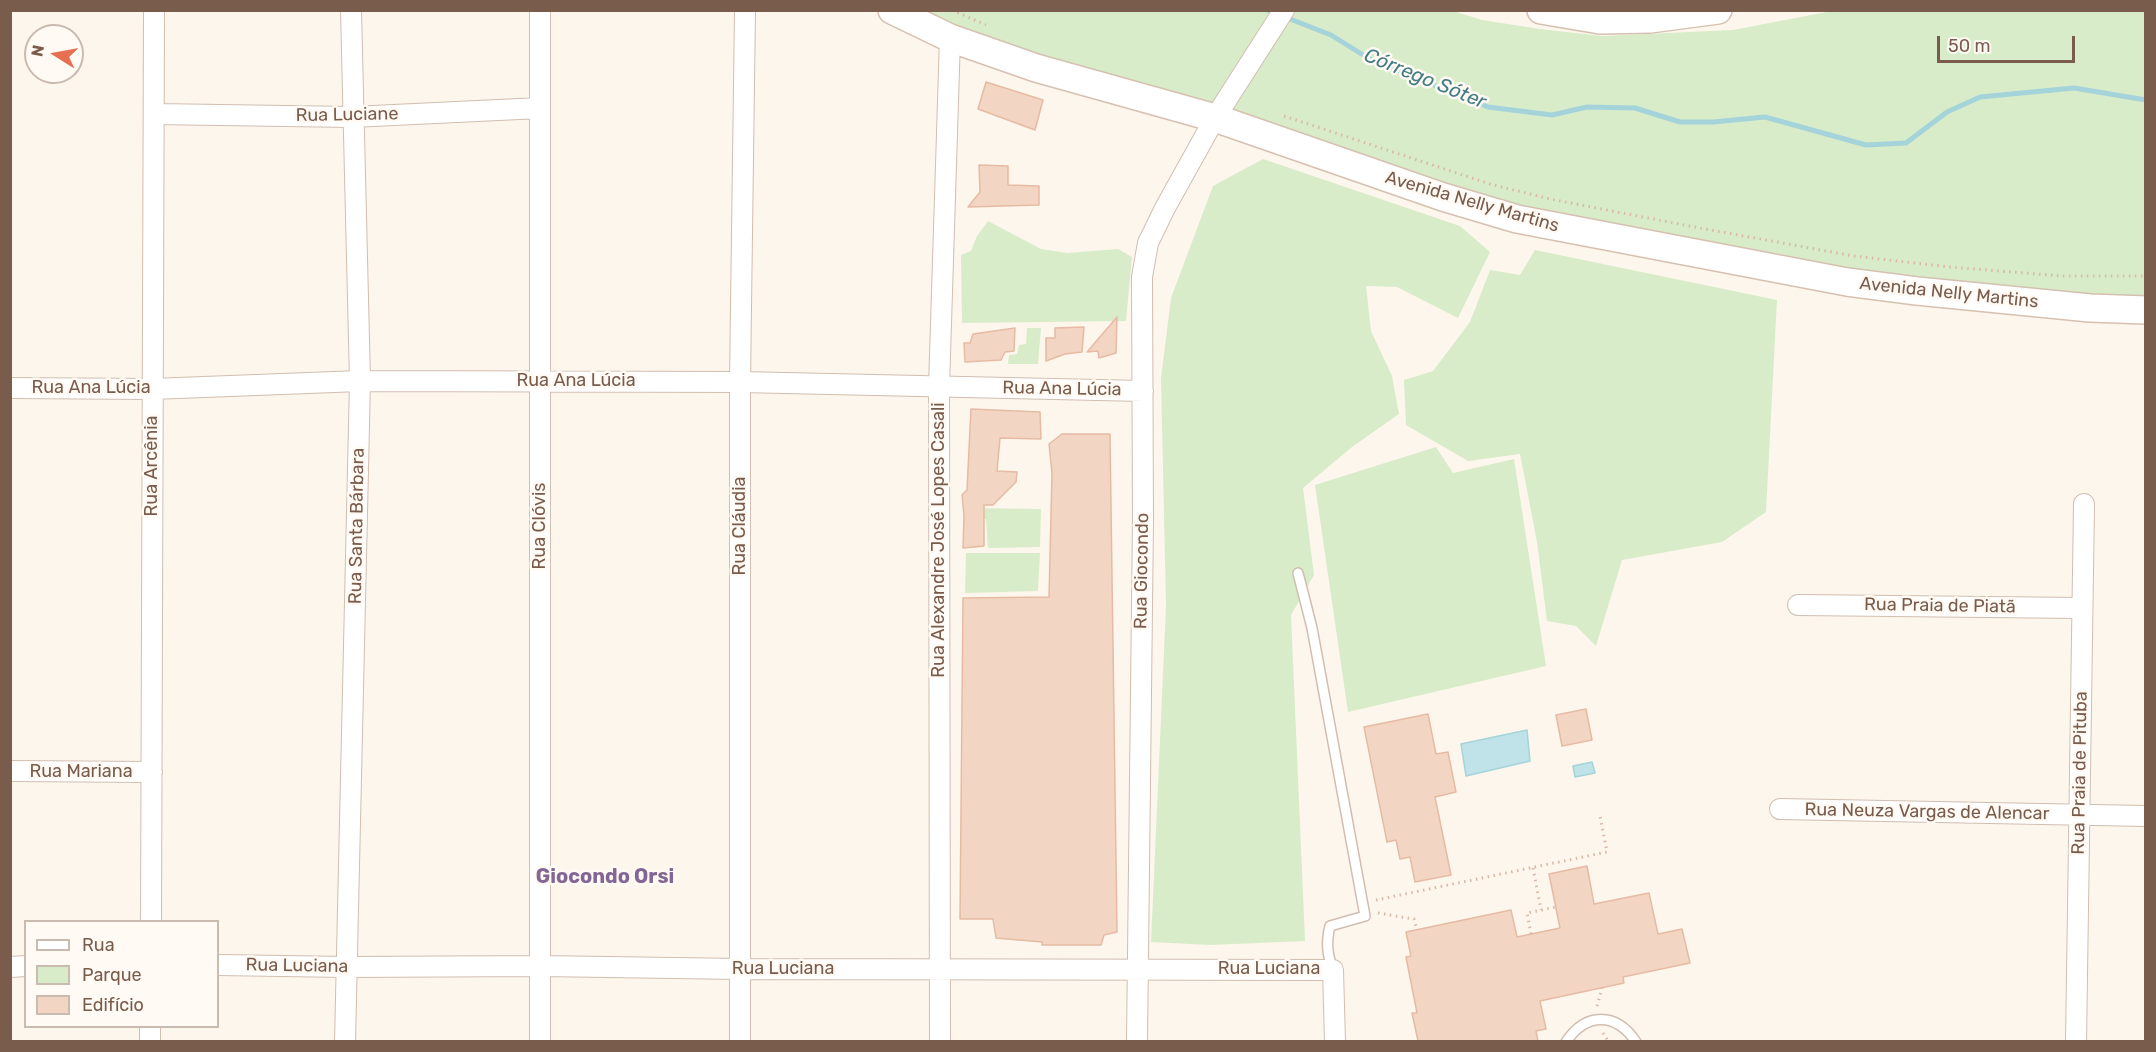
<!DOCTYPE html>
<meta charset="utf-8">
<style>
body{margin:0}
#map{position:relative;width:2156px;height:1052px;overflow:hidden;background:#fdf6ec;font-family:Rubik,sans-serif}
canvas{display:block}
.frame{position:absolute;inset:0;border:12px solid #7a5c4d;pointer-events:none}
.legend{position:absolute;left:24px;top:920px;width:195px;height:108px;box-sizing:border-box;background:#fffaf3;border:2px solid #cabbb1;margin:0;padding:8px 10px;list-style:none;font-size:18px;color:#7a5c4d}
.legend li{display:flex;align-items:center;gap:12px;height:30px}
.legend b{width:30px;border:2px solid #cabbb1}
.north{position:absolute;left:24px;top:24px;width:60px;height:60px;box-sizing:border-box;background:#fffaf3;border:2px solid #cabbb1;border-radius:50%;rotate:281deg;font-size:16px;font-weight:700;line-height:24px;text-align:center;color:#7a5c4d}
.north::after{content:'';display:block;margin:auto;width:21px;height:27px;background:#e76f51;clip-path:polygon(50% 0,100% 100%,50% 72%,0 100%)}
.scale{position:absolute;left:1937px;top:36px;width:138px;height:27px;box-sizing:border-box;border:3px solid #7a5c4d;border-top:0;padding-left:8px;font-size:18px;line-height:21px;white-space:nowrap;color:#7a5c4d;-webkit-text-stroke:4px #fffaf3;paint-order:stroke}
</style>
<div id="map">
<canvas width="2156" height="1052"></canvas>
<div class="frame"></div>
<ul class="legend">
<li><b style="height:8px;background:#fff"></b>Rua</li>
<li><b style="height:16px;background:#d8ecc9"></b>Parque</li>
<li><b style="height:16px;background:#f3d5c3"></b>Edifício</li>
</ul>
<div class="north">N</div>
<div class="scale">50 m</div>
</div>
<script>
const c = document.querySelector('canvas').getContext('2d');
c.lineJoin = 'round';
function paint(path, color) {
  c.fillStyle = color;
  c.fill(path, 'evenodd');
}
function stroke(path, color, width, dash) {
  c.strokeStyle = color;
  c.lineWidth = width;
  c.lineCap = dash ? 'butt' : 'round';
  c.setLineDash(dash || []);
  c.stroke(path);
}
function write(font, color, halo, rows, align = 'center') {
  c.font = font + ' Rubik,sans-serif';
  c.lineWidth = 5;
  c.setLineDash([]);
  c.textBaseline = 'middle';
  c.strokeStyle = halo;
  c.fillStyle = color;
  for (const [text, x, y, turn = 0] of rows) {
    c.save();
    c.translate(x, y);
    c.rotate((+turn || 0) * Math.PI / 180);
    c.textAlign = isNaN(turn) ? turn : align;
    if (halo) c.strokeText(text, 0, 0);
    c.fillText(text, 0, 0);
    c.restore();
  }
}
paint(new Path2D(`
 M1450,10L1482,20L1540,29L1602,36L1733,30L1837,10L2145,11V299L1919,285L1522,209L955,32L909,11Z
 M1263,159L1460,226L1490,252L1458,318L1397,287L1366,286L1371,331L1392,376L1399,414L1352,447L1303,488L1314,575L1291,615L1305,941L1210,945L1151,942L1166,606L1161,378L1171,298L1213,186Z
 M988,221L1041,249L1067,253L1118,249L1132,257L1126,321L962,323L961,255L971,251L977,236Z
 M1535,250L1777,300L1766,512L1722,542L1622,560L1596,646L1576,626L1547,621L1537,542L1520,454L1468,461L1406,425L1404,380L1433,371L1470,322L1490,270L1520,275Z
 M1027,328H1041L1038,364H1008L1009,355L1017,354L1019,345L1026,344Z
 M1436,447L1453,473L1514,459L1546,666L1348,712L1315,485Z
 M965,508L1041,509L1040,547L988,548L986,519H965Z
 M966,553H1040L1038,591L965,593Z`), '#d8ecc9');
const water = new Path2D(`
 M1527,730L1530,761L1466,776L1461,744Z
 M1592,762L1595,773L1575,777L1573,766Z`);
paint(water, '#bfe3e8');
stroke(water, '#a5d3da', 1.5);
stroke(new Path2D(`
 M1267,10L1331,35L1368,58L1488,107L1552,115L1587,107L1635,108L1680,122H1713L1765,117L1866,145L1906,143L1947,112L1980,97L2074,88L2146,100`), '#a5d3da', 5);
const building = new Path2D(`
 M986,82L1043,100L1035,130L978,109Z
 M979,165L1008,166V185L1039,186V205L968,207L980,192Z
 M1117,317L1116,353L1099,358L1098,351L1087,352Z
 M1084,327L1082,352L1065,354L1046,361V338H1055V328Z
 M1015,328L1014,351L1005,352L1001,360L965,362L964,343H970L973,334Z
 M971,409L1040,412L1041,439L1000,438L997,471L1017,472L1016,482L993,505H984V546L963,548L964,516L962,495L967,490Z
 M1062,434H1110L1117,932L1104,935L1101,945H1042V942L996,938L993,919H960L963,598L1049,597L1052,473L1049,444Z
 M1586,709L1592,740L1562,746L1556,715Z
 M1428,714L1436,754L1448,752L1456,792L1435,797L1451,875L1415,882L1410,857L1400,859L1396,840L1387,842L1364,727Z
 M1587,866L1594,904L1649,893L1658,934L1682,929L1690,963L1623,977L1624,983L1540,1001L1546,1029L1536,1031L1538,1041H1418L1412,1013H1417L1406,957L1411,956L1406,932L1511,910L1517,937L1560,928L1549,874Z`);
paint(building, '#f3d5c3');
stroke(building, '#e6bba3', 1.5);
const service = new Path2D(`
 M1298,573L1312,628L1365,916L1330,926C1326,942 1327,954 1333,970
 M1566,1042C1586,1012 1616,1012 1636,1042`);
const minor = new Path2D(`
 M155,114L352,117L540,108
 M10,388L152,389L360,381L740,382L1143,391
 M1798,605L2082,608
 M10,771L152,772
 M1780,809L2146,816
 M151,922L154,10
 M218,965L346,967L541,966L740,969L1333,970L1335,1042
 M10,967L26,966
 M150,1042V1026
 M345,1042L360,381L351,10
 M540,1042V10
 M740,1042V382L745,10
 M940,1042L939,387L950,38
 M1137,1042L1143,518L1142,277L1148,243L1165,208L1215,118L1284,10
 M2076,1042L2084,504`);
const secondary = new Path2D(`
 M892,10L950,38L1036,68L1215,118L1443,197L1517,219L1847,282L1917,291L2090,308L2146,310
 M1541,10L1600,20L1650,19L1718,10`);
stroke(service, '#d1beb0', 12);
stroke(minor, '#d1beb0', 22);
stroke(secondary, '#d6c0b0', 30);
stroke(new Path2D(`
 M952,10L986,25
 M1284,116L1490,184L1550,199L1705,229L1854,256L1950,267L2062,276H2146
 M1533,868L1541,910
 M1376,900L1607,852L1600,816
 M1378,913L1414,919L1417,930
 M1531,934L1527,913L1556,907
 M1597,1006L1602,988
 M1603,1033L1609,1042`), '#d9b8a5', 3, [1.5, 4.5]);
stroke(service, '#fff', 9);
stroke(minor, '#fff', 20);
stroke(secondary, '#fff', 27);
write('18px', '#7a5c4d', '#fffaf3', [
 ["Rua Luciane",347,115,-1],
 ["Avenida Nelly Martins",1472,202,16],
 ["Avenida Nelly Martins",1949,293,6],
 ["Rua Ana Lúcia",576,381],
 ["Rua Ana Lúcia",91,388],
 ["Rua Ana Lúcia",1062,389,1],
 ["Rua Arcênia",152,466,-90],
 ["Rua Santa Bárbara",357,526,-89],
 ["Rua Clóvis",540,526,-90],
 ["Rua Cláudia",740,526,-90],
 ["Rua Alexandre José Lopes Casali",939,540,-90],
 ["Rua Giocondo",1142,571,-89],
 ["Rua Praia de Piatã",1940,606,1],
 ["Rua Mariana",81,772],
 ["Rua Praia de Pituba",2080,773,-89],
 ["Rua Neuza Vargas de Alencar",1927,812,1],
 ["Rua Luciana",297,966,1],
 ["Rua Luciana",783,969],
 ["Rua Luciana",1269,969]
]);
write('italic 20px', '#437c86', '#fffaf3', [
 ["Córrego Sóter",1425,79,22]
]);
write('bold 20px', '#846695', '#fffaf3', [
 ["Giocondo Orsi",605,877]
]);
</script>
